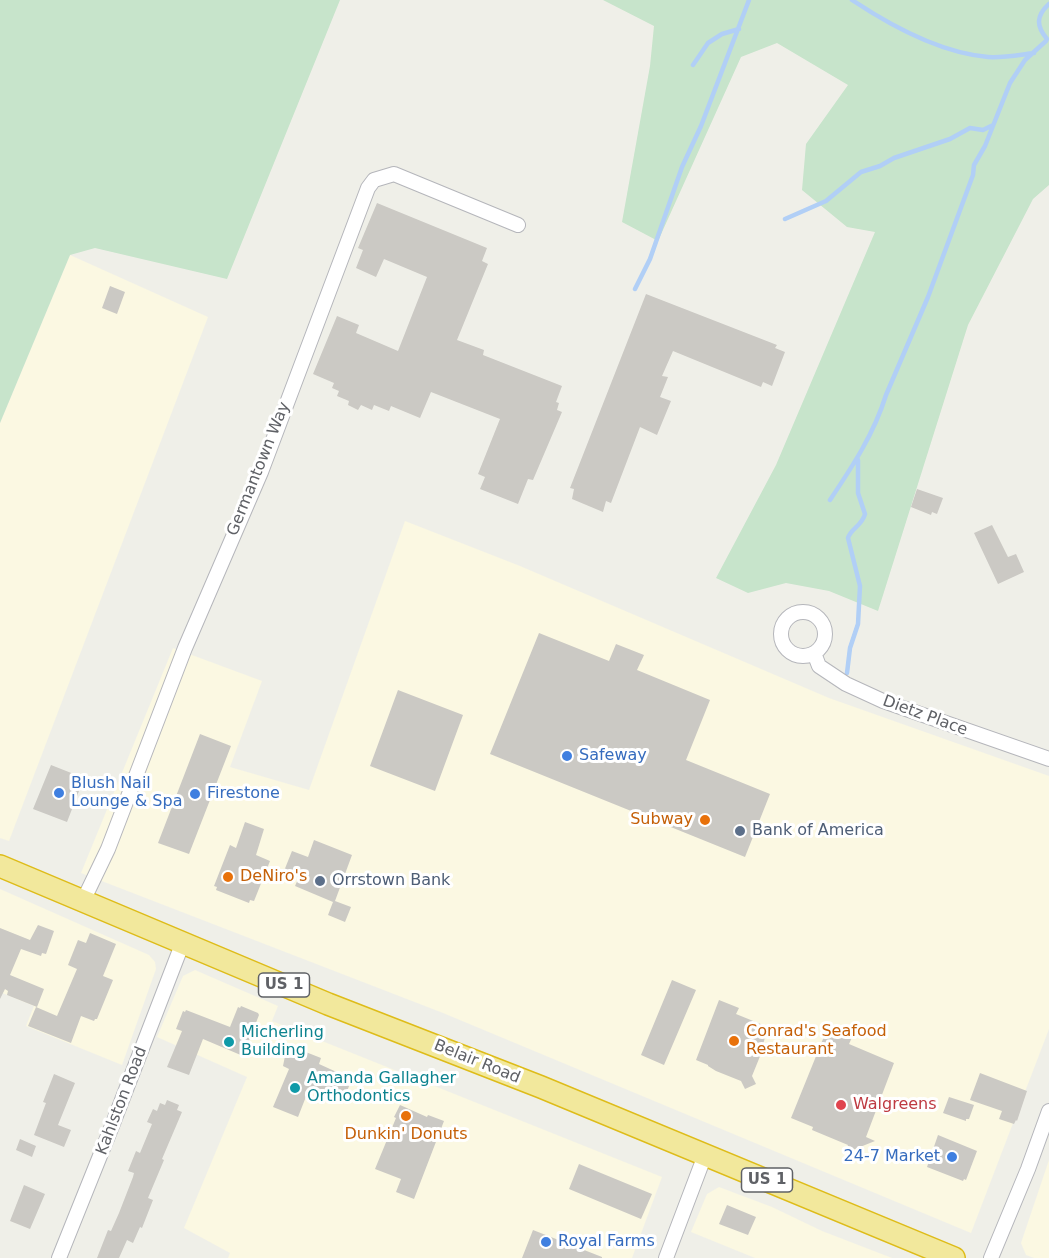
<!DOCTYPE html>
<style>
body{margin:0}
canvas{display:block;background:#efefe8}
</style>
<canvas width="1049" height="1258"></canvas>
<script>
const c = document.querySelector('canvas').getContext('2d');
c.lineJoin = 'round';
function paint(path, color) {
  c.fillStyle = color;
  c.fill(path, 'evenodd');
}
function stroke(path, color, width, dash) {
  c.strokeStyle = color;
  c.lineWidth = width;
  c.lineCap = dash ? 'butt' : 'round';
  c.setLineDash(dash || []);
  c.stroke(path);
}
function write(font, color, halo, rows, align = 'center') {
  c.font = font + ' "DejaVu Sans",sans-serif';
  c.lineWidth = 6;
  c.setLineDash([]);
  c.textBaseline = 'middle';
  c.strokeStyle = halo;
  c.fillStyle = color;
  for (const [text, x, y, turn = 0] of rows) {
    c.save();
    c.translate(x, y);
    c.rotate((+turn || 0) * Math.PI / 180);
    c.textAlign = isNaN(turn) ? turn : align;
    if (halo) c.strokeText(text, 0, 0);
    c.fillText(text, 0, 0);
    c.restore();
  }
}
paint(new Path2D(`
 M70,255L208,317L9,841L0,838V423Z
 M405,521L520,566L829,698L1049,776V1029L971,1233L443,1013L81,873L173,648L262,681L230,767L309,790Z
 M0,889L149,955L155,962L156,969L122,1065L26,1026L34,1006L0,992Z
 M195,970L278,1006L272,1021L662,1177L632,1258H228L230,1253L184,1228L247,1077L157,1037L183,976Z
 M1049,1160V1258H1034L1026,1255L1021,1243Z
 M719,1187L772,1207L822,1231L892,1258H755L691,1232L707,1194Z`), '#fbf8e2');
paint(new Path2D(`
 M0,0H340L227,279L95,248L70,255L0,423Z
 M603,0H1049V185L1033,199L968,325L878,611L829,591L786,583L748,593L716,578L776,465L875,232L847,227L802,190L806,144L848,85L777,43L741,57L658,241L622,222L650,66L654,26Z`), '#c7e4cb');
stroke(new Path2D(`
 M852,0C891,26 941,53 988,57C1003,58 1018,55 1034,53
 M693,65L708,43L722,34L739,29
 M785,219L826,201L861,172L880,166L894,158L950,139L970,128L983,130L991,126
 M635,289L650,259L682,167L701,126L749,0
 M830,500C852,467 874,434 886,395L928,297L973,175L974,165L985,146L1010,83L1025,60L1046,41L1047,39C1036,26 1036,16 1049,4
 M847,673L850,648L858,624L860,586L848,538C851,528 862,526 865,514L858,493V460`), '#b1cff6', 4.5);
paint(new Path2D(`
 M377,203L487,248L482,261L488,264L457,340L484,350L483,355L562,386L556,402L559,403L557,410L562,412L533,480L528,479L518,504L480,489L485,477L478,474L500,419L431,392L420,418L391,406L389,411L374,405L372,410L361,405L358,410L348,405L349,401L337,396L339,391L332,388L334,383L313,374L337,316L359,325L356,333L398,351L427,277L384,259L376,277L356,268L363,250L358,248Z
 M110,286L125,292L117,314L102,308Z
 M646,294L777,345L775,348L785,352L772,386L763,382L761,387L673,351L662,376L668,377L660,397L671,401L657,435L640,427L611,503L606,501L603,512L572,499L574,489L570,488Z
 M917,489L943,498L937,514L932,512L931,515L911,507Z
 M992,525L1008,557L1016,554L1024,572L998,584L974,533Z
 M539,633L609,661L616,644L644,655L637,670L710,700L686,760L770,794L745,857L490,754Z
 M398,690L463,715L435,791L370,766Z
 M200,734L231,746L189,854L158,843Z
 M51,765L84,778L67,822L33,809Z
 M245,822L264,829L256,855L270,861L254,901L250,900L249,903L216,890L217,887L214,886L230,845L236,848Z
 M314,840L352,855L335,901L351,907L345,922L328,915L333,902L295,886L299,877L284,871L292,851L308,857Z
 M38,925L54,931L46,954L42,953L41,956L21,949L10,975L44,989L37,1007L7,995L8,991L5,989L0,999V928L30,940Z
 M90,933L116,944L103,976L113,980L97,1019H95L94,1021L81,1016L71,1043L28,1026L36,1007L57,1016L77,969L68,965L78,940L86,943Z
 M672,980L696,990L664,1065L641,1055Z
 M719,1000L739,1008L736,1014L768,1027L762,1048L763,1049L752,1076L756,1084L745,1089L741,1081L716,1071L708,1066V1065L696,1060Z
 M241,1006L258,1013L259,1015L243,1056L203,1039L189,1075L167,1067L182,1031L176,1029L183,1011L185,1012L186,1010L230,1027L238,1007L240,1008Z
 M837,1026L854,1033L849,1044L894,1063L866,1137L875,1141L845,1153L848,1145L812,1130L813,1127L791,1118L825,1034L833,1037Z
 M293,1047L321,1058L319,1064L352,1079L342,1103L309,1089L298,1117L273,1107L289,1069L283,1066L285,1056L289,1048Z
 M980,1073L1027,1091L1017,1121L1016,1120L1014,1124L999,1119L1002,1111L970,1100Z
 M54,1074L75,1083L58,1125L71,1130L64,1147L34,1135L46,1103L43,1102Z
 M949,1097L974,1105L969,1119H966V1121L943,1113Z
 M167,1100L179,1105L177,1110L182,1112L162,1159L164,1160L148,1198L153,1200L142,1228L140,1227L133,1243L127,1240L119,1258H97L108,1230L111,1231L119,1213L133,1177L134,1173L128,1171L136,1151L140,1153L152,1124L147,1122L153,1109L157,1111L160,1103L165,1105Z
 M400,1105L427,1117L428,1115L444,1121L414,1199L396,1192L401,1179L375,1169L396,1118L394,1117Z
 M938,1135L977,1151L966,1180L964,1179L963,1181L927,1167Z
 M20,1139L36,1146L32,1157L16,1150Z
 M579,1164L652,1194L641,1219L569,1189Z
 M24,1185L45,1194L30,1229L10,1221Z
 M727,1205L756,1217L748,1235L719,1224Z
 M533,1230L602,1257V1258H522Z`), '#cbc9c4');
const minor = new Path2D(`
 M781 634a22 22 0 1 1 44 0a22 22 0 1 1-44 0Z
 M814,653L819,666L846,684L883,701L1049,759
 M83,901L108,849L185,648L261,472L368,188L374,180L394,174L518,225
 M59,1258L112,1126L183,942
 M666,1258L705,1155
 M991,1258L1028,1169L1049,1111`);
const highway = new Path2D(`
 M0,866L328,1004L541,1087L954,1258`);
stroke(minor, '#b5b6bb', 16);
stroke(highway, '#debc19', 24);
stroke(minor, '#fff', 14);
stroke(highway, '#f2e89c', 21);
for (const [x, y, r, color] of [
 [567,756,6,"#3f7fe0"],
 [59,793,6,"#3f7fe0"],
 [195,794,6,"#3f7fe0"],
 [705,820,6,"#e8710a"],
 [740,831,6,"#5c6f8a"],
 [228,877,6,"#e8710a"],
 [320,881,6,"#5c6f8a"],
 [734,1041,6,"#e8710a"],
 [229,1042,6,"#0f9aa8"],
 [295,1088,6,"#0f9aa8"],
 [841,1105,6,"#e0444e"],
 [406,1116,6,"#e8710a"],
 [952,1157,6,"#3f7fe0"],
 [546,1242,6,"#3f7fe0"]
]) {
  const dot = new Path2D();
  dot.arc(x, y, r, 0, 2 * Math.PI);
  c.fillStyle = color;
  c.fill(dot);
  stroke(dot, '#fff', 2);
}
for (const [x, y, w] of [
 [284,985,51],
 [767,1180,51]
]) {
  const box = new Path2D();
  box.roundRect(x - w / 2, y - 12, w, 24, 4.5);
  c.fillStyle = '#fff';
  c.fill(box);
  stroke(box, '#5f6166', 1.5);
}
write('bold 15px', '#5f6166', null, [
 ["US 1",284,985],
 ["US 1",767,1180]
]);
write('16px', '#5f6166', '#fff', [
 ["Germantown Way",259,469,-68],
 ["Dietz Place",925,716,20],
 ["Belair Road",477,1062,22],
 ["Kahlston Road",122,1101,-69]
]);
write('16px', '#366cbe', '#fff', [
 ["Safeway",579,756],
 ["Blush Nail",71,784],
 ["Lounge & Spa",71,802],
 ["Firestone",207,794],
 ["24-7 Market",940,1157,"right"],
 ["Royal Farms",558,1242]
], 'left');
write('16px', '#c56008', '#fff', [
 ["Subway",693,820,"right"],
 ["DeNiro's",240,877],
 ["Conrad's Seafood",746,1032],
 ["Restaurant",746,1050],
 ["Dunkin' Donuts",406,1135,"center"]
], 'left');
write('16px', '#4e5e75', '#fff', [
 ["Bank of America",752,831],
 ["Orrstown Bank",332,881]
], 'left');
write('16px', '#0d838f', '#fff', [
 ["Micherling",241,1033],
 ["Building",241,1051],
 ["Amanda Gallagher",307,1079],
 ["Orthodontics",307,1097]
], 'left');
write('16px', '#be3a42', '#fff', [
 ["Walgreens",853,1105]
], 'left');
</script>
